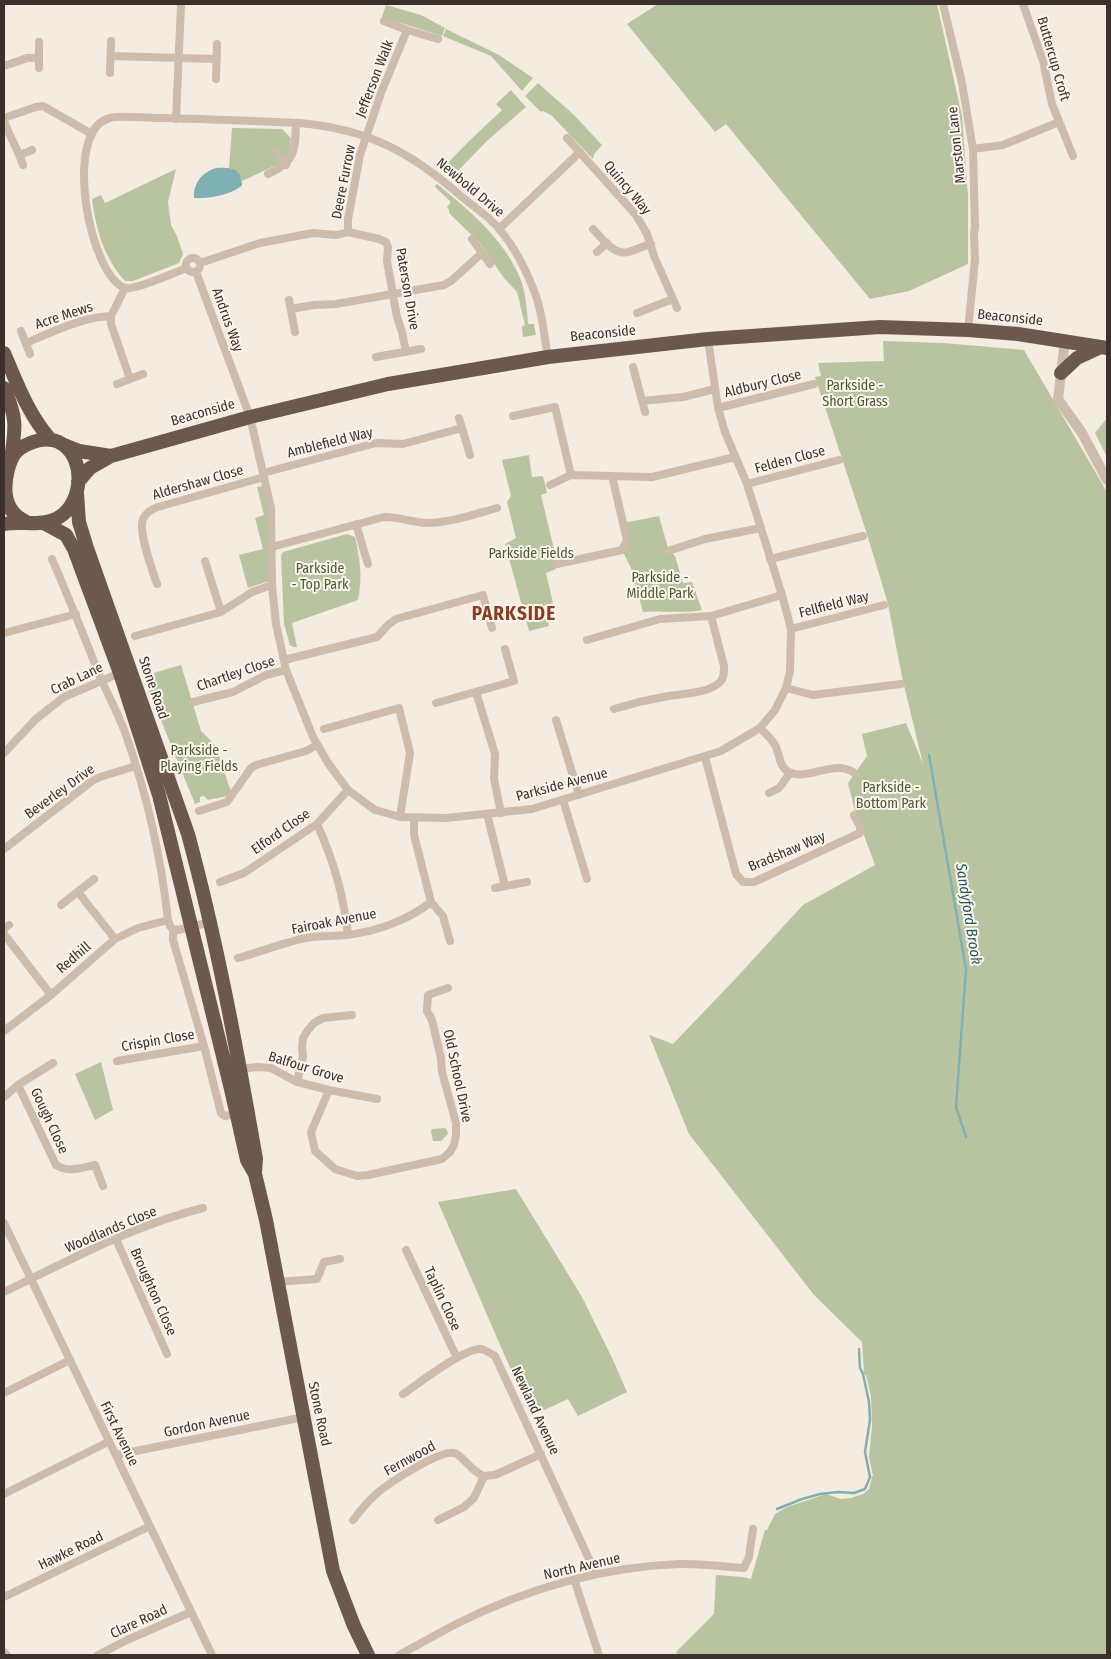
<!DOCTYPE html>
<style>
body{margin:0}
#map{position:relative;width:1111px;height:1659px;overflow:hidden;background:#f4ebe1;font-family:"Fira Sans Condensed",sans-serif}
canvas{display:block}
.frame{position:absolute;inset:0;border:5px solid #3b302b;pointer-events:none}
</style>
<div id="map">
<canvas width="1111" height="1659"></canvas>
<div class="frame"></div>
</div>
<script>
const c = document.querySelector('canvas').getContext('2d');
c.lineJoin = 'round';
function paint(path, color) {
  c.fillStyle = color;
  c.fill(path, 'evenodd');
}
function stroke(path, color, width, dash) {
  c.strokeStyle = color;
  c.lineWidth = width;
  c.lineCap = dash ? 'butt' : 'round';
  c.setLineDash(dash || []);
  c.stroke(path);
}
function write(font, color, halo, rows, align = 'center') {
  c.font = font + ' "Fira Sans Condensed",sans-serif';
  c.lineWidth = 4;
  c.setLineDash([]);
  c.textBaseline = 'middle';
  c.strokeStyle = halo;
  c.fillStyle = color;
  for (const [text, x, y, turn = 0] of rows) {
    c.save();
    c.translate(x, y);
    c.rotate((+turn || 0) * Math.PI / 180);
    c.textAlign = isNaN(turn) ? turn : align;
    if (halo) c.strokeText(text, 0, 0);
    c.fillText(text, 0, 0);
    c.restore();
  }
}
paint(new Path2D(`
 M658,4H937L962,116L968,196V264L909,291L870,299L726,124L715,132L627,24Z
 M386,5L421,15L445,28L442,36L382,17Z
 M446,29L499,55L533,78L522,91L491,56L443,36Z
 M538,83L574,115L602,145L594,154L593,159L551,115L543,111L541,112L525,96Z
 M511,90L526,107L488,140L451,178L441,170L468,142L502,110L496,104Z
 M232,128L282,129L291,138L289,156L281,163L242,181L241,175L236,170L229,168Z
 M176,169L168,202L171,225L177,236L183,254L179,263L133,281H125C104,258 96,229 92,199L101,195L105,203Z
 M437,184C469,210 504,239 520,278C526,292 527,310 528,324H534L536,335L523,337L522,327L525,325L517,292L504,278L480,243L449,213V210L447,207L451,202L436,188L435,186Z
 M883,341L944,343L1024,350L1107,492V1655H678L676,1652L714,1614L716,1575L743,1577L751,1579L765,1530H767L775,1514L787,1507L826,1494L841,1499L851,1498L863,1494L869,1489L872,1478L870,1477L873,1476L869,1456L872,1426L871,1396L866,1375L863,1374L864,1371L862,1342L814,1295L689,1134L649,1035L673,1044L737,977L803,905L875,865L855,811L848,783L867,756L862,734L906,723L923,764L902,677L888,604L867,534L815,377L821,376L818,363L884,361Z
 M1107,418V457L1095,433Z
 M529,455L532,477L543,476L547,493L541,495L553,545L556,569L546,573L553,603L544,606L549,626L529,631L505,544L516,538L507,502L511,496L502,460Z
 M263,486L268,502L269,581L248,588L239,555L263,549L255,518L264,515L257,487Z
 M659,516L668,548L675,556L683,583L692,582L702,610C682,614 662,610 643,612L631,568L622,550L626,540L623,523Z
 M347,534L355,537C360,562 363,575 358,600L292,623L297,647H293L290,645L284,624L281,555L283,552Z
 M181,665L201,731L216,746L232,795L208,800L204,796L200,797V802L195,804L143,676Z
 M101,1062L113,1110L95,1120L75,1074Z
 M445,1128L447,1130L448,1134L441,1141H433L431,1131L432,1129Z
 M516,1189L582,1297L613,1360L627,1392L578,1416L568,1399L531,1416L438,1202Z`), '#b8c4a0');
paint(new Path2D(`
 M229,168L236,170L241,175L242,185C233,195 207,199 194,198C193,185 200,174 213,169C217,167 225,168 229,168Z`), '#7fb0b2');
stroke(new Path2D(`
 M929,755L966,969L956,1107L966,1137
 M777,1509L802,1499L820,1494L838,1492L854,1493L865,1489L870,1477L865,1452L870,1420L869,1402L863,1374L860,1368L859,1349`), '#7fb0b2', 2.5);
stroke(new Path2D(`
 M943,4L962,83L973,149L975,228L974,233L975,259L968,330
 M1023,4L1043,61L1052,104L1073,156
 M384,21L407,30L438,39
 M39,42V68
 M111,56L217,59
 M4,66L27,58H38
 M110,73L111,41
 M216,79L217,44
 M4,118L36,107L43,106L90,133
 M176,119L181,4
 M4,121C9,136 18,149 23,165
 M567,138L636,215L647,234L654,256L677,308
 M973,149L1003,145L1059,122
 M276,152L286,165
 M20,155L32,150
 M268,174C296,162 295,150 296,123
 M499,229L580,152
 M593,229C602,238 614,256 628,252C636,250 643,246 651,244
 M348,232V219L360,155L381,93L407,30
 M472,239L490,264
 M597,252L607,243
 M186 265a7 7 0 1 1 14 0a7 7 0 1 1-14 0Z
 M200,263L260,243L313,233L337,235L348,232L379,239L386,242L388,247L387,261L397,317L402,332L406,352
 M187,268C175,272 136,290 126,288C90,279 61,130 110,118C122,115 149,118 163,118C208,119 253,121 299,123C368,129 411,152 462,197C474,207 490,217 500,230C515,248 528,274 536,296C543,315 544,337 548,357
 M196,272L250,417L263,473L271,508L272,585L276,624L286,670L313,737L328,763L348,790L375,810L400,817L446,818L532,809L721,751L760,728L775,710L786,688L790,671L791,629L782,595L747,484L725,432L718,408L708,339
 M289,300L295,332
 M291,309L314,305L336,304L444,285L451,281L482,253
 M637,313L673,299
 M111,316V324L130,379
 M21,331L30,354
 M26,343C52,332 82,317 111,316L125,288
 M376,357L421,349
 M633,367L645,412
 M117,384L143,374
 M642,401L683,397L715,389
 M718,408L814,384
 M513,416L555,407L571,475L652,477L735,457
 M459,418L462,428
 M263,473L376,443L403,444L462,428L470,455
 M747,484L839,460
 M550,485L571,475
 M356,524L368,564
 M272,547L384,517C399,517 412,522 427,523C450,523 475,514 497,508
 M668,551L705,539L761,528
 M52,559C69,598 85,639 101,679C109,697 119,715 126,735C147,795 161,857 168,920L170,926L173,929
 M770,559L863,536
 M205,561L221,612
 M557,564L622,550L627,540L612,476
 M157,584C152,569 138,532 143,519C146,512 152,509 158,507L264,477
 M791,629L884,605
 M4,633L76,614
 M135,636L221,612L252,592L272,585
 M587,640L660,619L711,616L782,595
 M284,660L377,637L389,624L396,619L483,595L492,628
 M786,688L813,695L901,684
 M476,692L495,754L494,779L501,813
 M193,702L233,692L266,675L286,670
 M436,703L514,681L505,649
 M614,709C630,704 646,700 663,697C680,693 705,695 719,683C724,679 724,673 724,666L711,616
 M556,720L579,795
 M760,728C766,734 771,738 775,745C780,754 779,768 789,772C809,782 835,757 856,774
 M324,729L399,708L410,753L400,817
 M4,753L36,719L64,697L120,673
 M705,757L736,874L743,882H754L860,833V826L854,815
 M769,793L779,788L790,773
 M563,800L587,879
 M199,811L227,802L251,768L256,765L306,751L317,745
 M487,814L505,886
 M317,824C333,859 344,897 348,935
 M4,849L92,781L100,777L136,766
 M220,882L244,873L317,824L348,790
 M495,888L527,882
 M78,892L115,939
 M431,902L443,916L450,941
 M61,905L94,879
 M4,929L9,925
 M173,929V940L204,1046L221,1113L225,1116L237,1114
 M173,929L178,930L211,922
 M4,934L51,995
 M238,958C261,952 289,940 312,937C323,936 335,936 346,935C376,932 408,920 431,902L414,835V818
 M4,1031L51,995L115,939L138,928L168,920
 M117,1061L204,1046
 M239,1069L258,1067L271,1068L297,1082L329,1090L377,1099
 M297,1082L303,1057L302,1047L303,1038L308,1030L314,1023L323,1018L352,1015
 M18,1085L56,1165C68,1173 81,1168 95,1165L103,1186
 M329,1090L311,1132L315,1151L335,1169L357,1176L368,1175L442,1159L450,1152L454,1145L456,1135V1123L442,1072L441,1058L432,1020L427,1011L428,995L448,988
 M4,1097L18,1085L53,1063
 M4,1223L212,1655
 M116,1239L167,1354
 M406,1250L457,1358
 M277,1282L317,1279L324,1262L340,1259
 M4,1292C68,1261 134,1225 203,1208
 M4,1393L70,1360
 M403,1394C418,1384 464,1348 481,1349C486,1350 490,1353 495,1356L589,1559L594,1575
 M116,1455L304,1417
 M484,1476L495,1475L541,1454
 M4,1494L108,1442
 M353,1520C359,1513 365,1504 373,1497C385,1485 439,1450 454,1453C463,1455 470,1471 484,1476L474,1498L464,1507L438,1520
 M574,1579L599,1655
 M4,1597L150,1526
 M4,1652L7,1655
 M98,1655L127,1640L191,1612
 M399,1655C418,1645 437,1634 456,1624C526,1589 601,1567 679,1564C701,1563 723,1567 744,1568L749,1557L753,1529`), '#cdbbac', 8);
stroke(new Path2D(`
 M1065,340L1058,399L1082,433L1107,480`), '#cdbbac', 10);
stroke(new Path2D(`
 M4,353C17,383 28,414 50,439
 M1061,373L1077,358L1101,347
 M4,388C17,417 16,427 11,458
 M64,445L79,451L111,456
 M78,482L90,468L111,456L250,417L388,384L548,357L708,339L880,327L968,330L1018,334L1107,348
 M77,493L79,522L87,548L188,834C217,941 237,1050 256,1159L255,1172
 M44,523L66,535L74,549L120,673L159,795L231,1089L247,1160L255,1174L266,1220L333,1571L354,1626L368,1655
 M4,524C20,521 38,526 53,520C82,510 88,461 62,444C55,439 48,439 40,440C32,442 23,445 16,452C12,457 10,462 8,469C3,489 3,511 25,521`), '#6c584f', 14);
write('14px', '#3b302b', '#fbf5ee', [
 ["Buttercup Croft",1053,59,74],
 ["Jefferson Walk",375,79,-69],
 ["Marston Lane",957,145,-96],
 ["Deere Furrow",344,182,-79],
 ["Newbold Drive",470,188,40],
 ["Quincy Way",627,188,50],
 ["Paterson Drive",407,289,80],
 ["Acre Mews",64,316,-18],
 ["Beaconside",1010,318,6],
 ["Andrus Way",227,320,70],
 ["Beaconside",603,334,-6],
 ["Aldbury Close",763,384,-14],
 ["Beaconside",203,413,-16],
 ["Amblefield Way",330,443,-14],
 ["Felden Close",790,460,-15],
 ["Aldershaw Close",198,483,-16],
 ["Fellfield Way",834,605,-14],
 ["Chartley Close",236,674,-19],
 ["Crab Lane",77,679,-26],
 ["Stone Road",153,688,71],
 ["Parkside Avenue",562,785,-15],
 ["Beverley Drive",60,792,-36],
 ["Elford Close",281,832,-35],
 ["Bradshaw Way",787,852,-23],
 ["Fairoak Avenue",334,922,-11],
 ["Redhill",74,958,-41],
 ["Crispin Close",158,1041,-10],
 ["Balfour Grove",306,1068,17],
 ["Old School Drive",457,1076,78],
 ["Gough Close",49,1121,65],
 ["Woodlands Close",111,1230,-23],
 ["Broughton Close",153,1292,66],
 ["Taplin Close",442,1299,65],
 ["Newland Avenue",535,1411,65],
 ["Stone Road",319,1414,78],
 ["Gordon Avenue",207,1424,-12],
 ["First Avenue",119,1434,64],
 ["Fernwood",410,1459,-29],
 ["Hawke Road",71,1551,-26],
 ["North Avenue",582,1567,-13],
 ["Clare Road",139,1622,-25]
]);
write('14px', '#4a5a2e', '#fbf5ee', [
 ["Parkside -",855,386],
 ["Short Grass",855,402],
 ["Parkside Fields",531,554],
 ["Parkside",320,569],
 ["- Top Park",320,585],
 ["Parkside -",660,578],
 ["Middle Park",660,594],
 ["Parkside -",199,751],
 ["Playing Fields",199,767],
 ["Parkside -",891,788],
 ["Bottom Park",891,804]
]);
write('italic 15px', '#1f5a5e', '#fbf5ee', [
 ["Sandyford Brook",968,914,81]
]);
c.letterSpacing = '1px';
write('bold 19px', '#8c3b22', '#fbf5ee', [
 ["PARKSIDE",514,615]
]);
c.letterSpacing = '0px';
</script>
